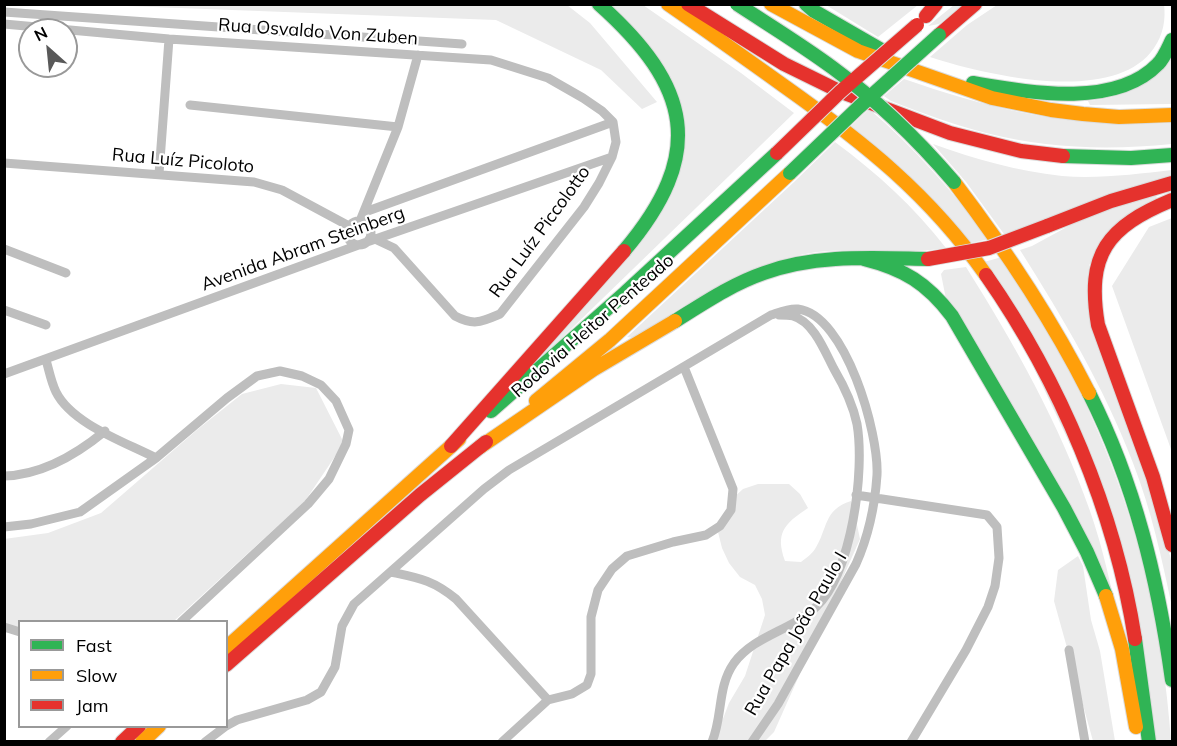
<!DOCTYPE html>
<meta charset="utf-8">
<style>
body{margin:0}
#map{position:relative;width:1177px;height:746px;overflow:hidden;background:#fff;font-family:Mulish,sans-serif}
canvas{display:block}
.frame{position:absolute;inset:0;border:6px solid #000;pointer-events:none}
.legend{position:absolute;left:18px;top:620px;width:210px;height:108px;box-sizing:border-box;background:#fff;border:2px solid #999;margin:0;padding:8px 10px;list-style:none;font-size:18px;color:#000}
.legend li{display:flex;align-items:center;gap:12px;height:30px}
.legend b{width:30px;border:2px solid #999}
.north{position:absolute;left:18px;top:18px;width:60px;height:60px;box-sizing:border-box;background:#fff;border:2px solid #999;border-radius:50%;rotate:333deg;font-size:16px;font-weight:700;line-height:24px;text-align:center;color:#000}
.north::after{content:'';display:block;margin:auto;width:21px;height:27px;background:#595959;clip-path:polygon(50% 0,100% 100%,50% 72%,0 100%)}
</style>
<div id="map">
<canvas width="1177" height="746"></canvas>
<div class="frame"></div>
<ul class="legend">
<li><b style="height:8px;background:#30b455"></b>Fast</li>
<li><b style="height:8px;background:#ff9f0a"></b>Slow</li>
<li><b style="height:8px;background:#e5322d"></b>Jam</li>
</ul>
<div class="north">N</div>
</div>
<script>
const c = document.querySelector('canvas').getContext('2d');
c.lineJoin = 'round';
function paint(path, color) {
  c.fillStyle = color;
  c.fill(path, 'evenodd');
}
function stroke(path, color, width, dash) {
  c.strokeStyle = color;
  c.lineWidth = width;
  c.lineCap = dash ? 'butt' : 'round';
  c.setLineDash(dash || []);
  c.stroke(path);
}
function write(font, color, halo, rows, align = 'center') {
  c.font = font + ' Mulish,sans-serif';
  c.lineWidth = 4.5;
  c.setLineDash([]);
  c.textBaseline = 'middle';
  c.strokeStyle = halo;
  c.fillStyle = color;
  for (const [text, x, y, turn = 0] of rows) {
    c.save();
    c.translate(x, y);
    c.rotate((+turn || 0) * Math.PI / 180);
    c.textAlign = isNaN(turn) ? turn : align;
    if (halo) c.strokeText(text, 0, 0);
    c.fillText(text, 0, 0);
    c.restore();
  }
}
paint(new Path2D(`
 M1164,4C1166,20 1163,35 1154,48C1115,106 985,75 930,57L967,25L997,5Z
 M100,5H567L590,23L657,102L642,109L601,70L496,20Z
 M606,5H643L741,73L794,113L535,364L660,209L680,110Z
 M826,5H918L878,37Z
 M954,5H963L939,24L928,26Z
 M1172,57V104L1090,105L1088,101C1122,98 1153,86 1172,57Z
 M904,79C996,111 1075,129 1172,123V144C1110,150 1048,149 986,133C954,125 922,113 891,101L884,96Z
 M869,109C914,147 953,192 989,239L972,243L851,126Z
 M835,142C877,173 914,207 946,248C907,255 867,248 828,251C760,255 689,302 634,338L627,337L794,182Z
 M933,144C975,159 1017,171 1062,176C1098,179 1137,174 1172,170V177L1004,234L966,182Z
 M1156,193L1157,199L1089,265L1172,563V607C1162,559 1151,509 1133,463C1104,387 1063,318 1020,250L1032,246L1089,215Z
 M1172,218V452L1112,286L1149,227Z
 M1002,257C1024,293 1048,329 1069,366C1077,382 1084,399 1091,416C1138,520 1163,628 1171,741H1153L1120,550L984,262Z
 M966,267C1015,345 1059,423 1090,511C1103,548 1111,587 1120,626L946,299L941,274L944,270Z
 M281,384L316,388L344,443L305,501L174,621L20,622L19,630L5,624L4,539L48,533L101,513L198,429L242,394Z
 M758,484H789L800,494L808,508C784,524 775,533 785,561L801,562C806,558 812,554 815,549C828,529 823,510 851,501L853,506L860,539L774,732L765,741L714,742L729,703L745,676L765,615L762,599L755,585L740,577L729,563L722,548L718,532L731,500L743,489Z
 M1078,556L1083,566L1091,620L1100,651L1115,741H1093L1054,601L1058,570Z`), '#ebebeb');
const fast = new Path2D(`
 M599,4C691,86 707,153 624,251
 M806,4L814,11L885,52
 M973,83C1027,92 1115,109 1158,64C1164,58 1168,48 1172,40
 M1063,156L1131,158L1172,155
 M864,259C904,269 927,283 952,316L1064,508L1087,552L1106,596
 M675,321C704,303 732,284 764,273C816,254 873,258 928,259
 M1089,393C1135,484 1158,580 1172,680
 M491,411L625,293L777,153
 M1135,639L1149,742`);
const slow = new Path2D(`
 M668,4C707,31 745,58 784,86C863,142 929,194 986,275
 M771,4L858,51L992,98L1051,110L1083,114L1119,117L1172,115
 M954,182C1005,249 1051,318 1089,393
 M536,401L610,340L790,173
 M480,447L594,369L675,321
 M1106,596L1122,649L1136,727
 M226,648L459,439
 M142,742L159,726`);
const jam = new Path2D(`
 M688,4L784,64L839,91L950,133L1021,151L1063,156
 M926,16L936,4
 M939,35L975,4
 M1172,200C1107,227 1086,254 1098,325L1153,477L1172,545
 M1047,226L1111,201L1172,183
 M986,275C1060,381 1115,511 1135,639
 M451,446L624,251
 M226,665L420,495L486,442
 M122,742L139,726`);
stroke(fast, '#dbdbdb', 16);
stroke(slow, '#dbdbdb', 16);
stroke(jam, '#dbdbdb', 16);
stroke(new Path2D(`
 M4,12L462,44
 M4,24L169,39L491,60L548,78L583,98L602,111L613,122
 M190,105L398,127
 M4,163L254,182L282,190L349,226
 M159,174L169,39
 M365,212L613,122
 M360,221L398,127L418,55
 M347 233a12 12 0 1 1 24 0a12 12 0 1 1-24 0Z
 M377,240L394,248L455,316C474,326 481,322 500,314L584,207L599,183L612,157L616,142L613,122
 M4,249L66,273
 M4,310L46,325
 M46,360C49,370 51,382 56,392C72,424 125,442 156,458
 M4,374L364,243L612,157
 M4,476C42,475 76,455 105,431
 M856,495L987,515L997,527L999,558L995,586L988,607L966,650L911,742
 M4,527L31,524L80,512L156,458L227,398L257,376L280,371L302,376L321,385L336,401L349,430L346,444L329,479L308,504L181,622
 M391,572C419,578 433,580 456,599L548,700
 M4,627L20,632
 M1069,650L1085,742
 M226,726L237,720L307,700L321,692L335,667L342,626L354,604L484,489L509,470L771,315C780,312 789,308 798,309C846,315 879,434 877,475C875,505 868,537 856,564L778,704L752,742
 M49,742L67,726
 M205,742L226,726
 M502,742L548,700L572,694L587,685L591,674V617L598,590L612,569L627,556L673,542L706,535L720,526L731,510L733,489L684,367
 M712,742C723,716 717,687 734,663C755,635 791,631 816,607C852,573 865,471 857,424C853,405 844,386 834,369C825,352 814,322 793,316C789,315 783,315 779,315`), '#bebebe', 9);
stroke(fast, '#30b455', 14);
stroke(slow, '#ff9f0a', 14);
stroke(jam, '#e5322d', 14);
const fastBridge = new Path2D(`
 M737,4C769,25 802,45 833,68C878,101 918,140 954,182
 M790,173L859,107L939,35`);
const jamBridge = new Path2D(`
 M777,153L840,92L917,25
 M928,259L989,248L1047,226`);
stroke(fastBridge, '#dbdbdb', 16, []);
stroke(jamBridge, '#dbdbdb', 16, []);
stroke(fastBridge, '#30b455', 14);
stroke(jamBridge, '#e5322d', 14);
write('18px', '#000', '#fff', [
 ["Rua Osvaldo Von Zuben",318,32,4],
 ["Rua Luíz Picoloto",183,161,5],
 ["Rua Luíz Piccolotto",540,232,-54],
 ["Avenida Abram Steinberg",303,249,-20],
 ["Rodovia Heitor Penteado",593,326,-41],
 ["Rua Papa João Paulo I",796,634,-60]
]);
</script>
